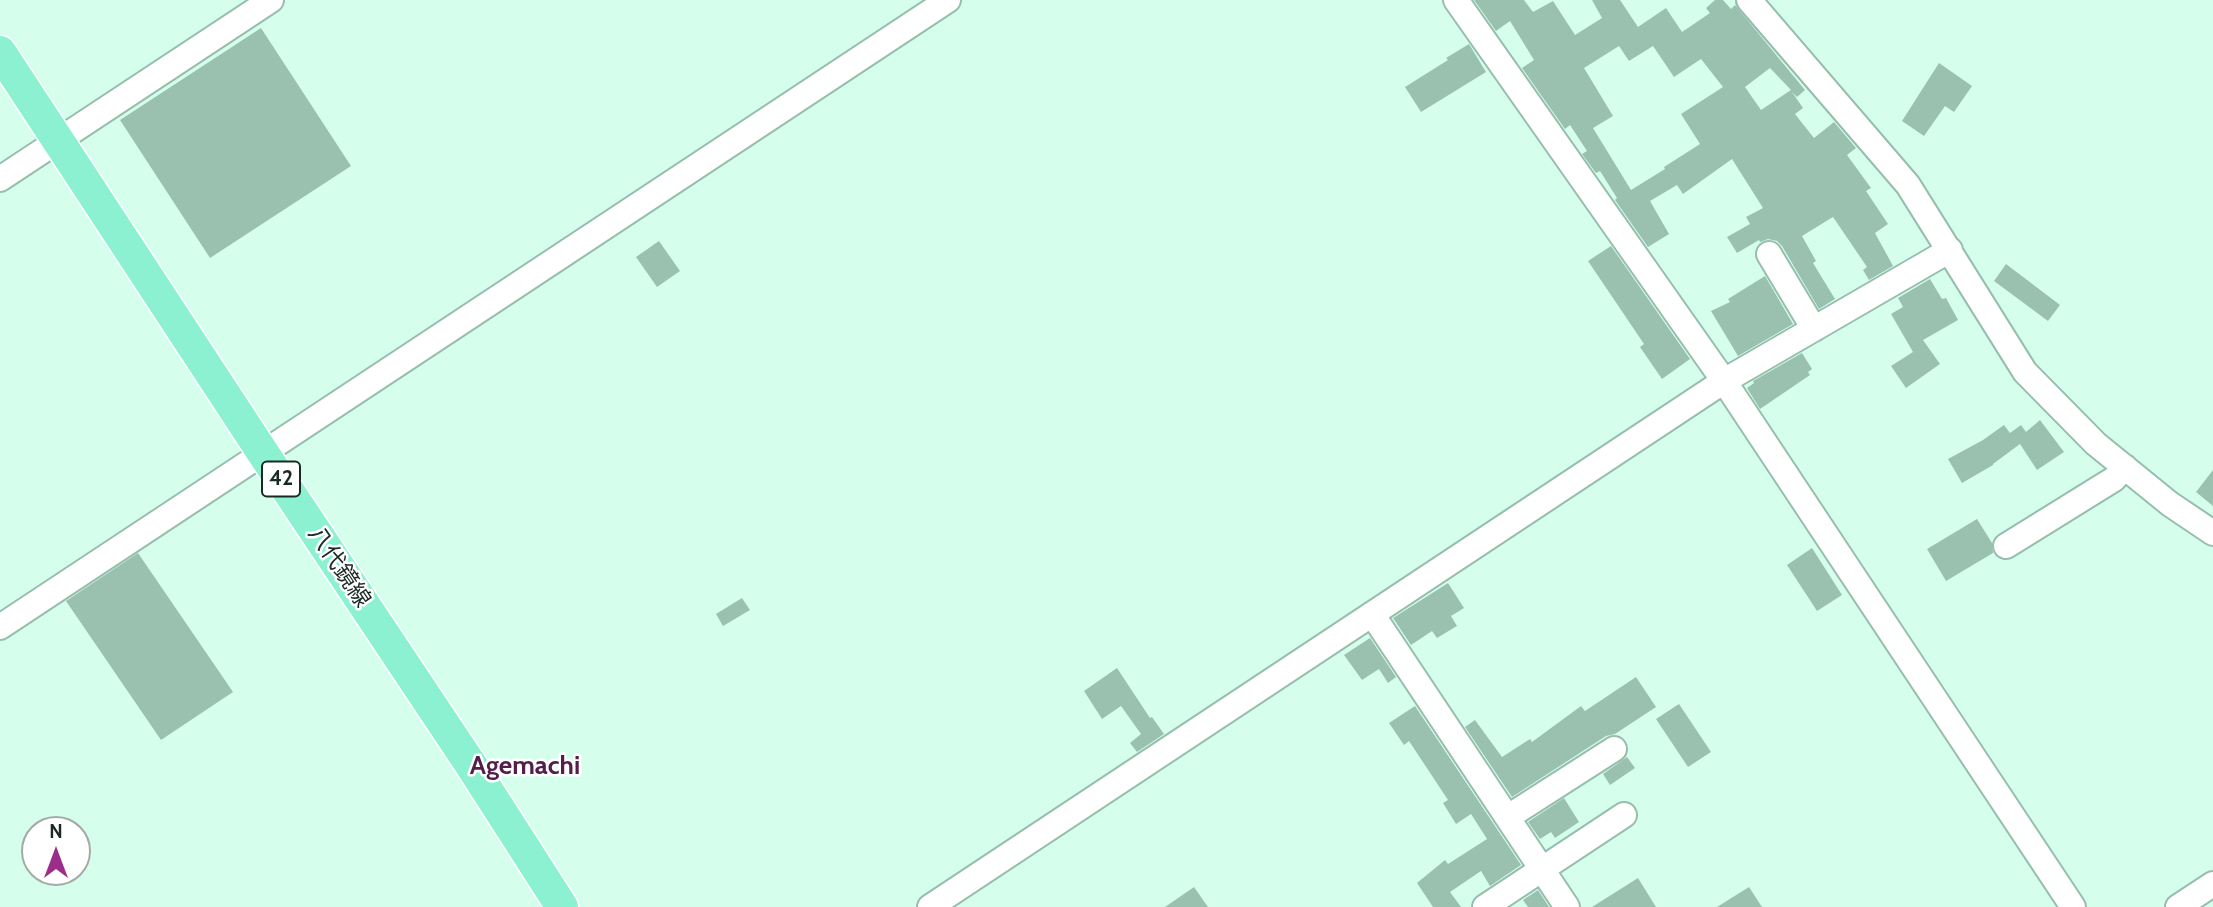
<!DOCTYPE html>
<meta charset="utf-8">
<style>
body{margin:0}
#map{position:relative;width:2213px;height:907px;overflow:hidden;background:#d5ffec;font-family:Cabin,sans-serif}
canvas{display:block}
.north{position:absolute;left:21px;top:816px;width:70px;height:70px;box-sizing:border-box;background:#fff;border:2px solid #a3aaa7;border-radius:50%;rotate:0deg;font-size:19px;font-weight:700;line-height:28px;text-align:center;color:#1a2a23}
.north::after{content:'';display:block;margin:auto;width:24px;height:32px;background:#9d2d8b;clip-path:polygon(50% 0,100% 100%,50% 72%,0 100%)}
</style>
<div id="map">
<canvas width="2213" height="907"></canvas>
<div class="north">N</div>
</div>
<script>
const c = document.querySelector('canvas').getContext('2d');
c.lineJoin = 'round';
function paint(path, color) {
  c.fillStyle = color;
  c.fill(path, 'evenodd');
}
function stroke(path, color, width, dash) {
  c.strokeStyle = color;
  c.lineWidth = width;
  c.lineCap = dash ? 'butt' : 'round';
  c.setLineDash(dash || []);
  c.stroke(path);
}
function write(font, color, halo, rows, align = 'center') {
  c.font = font + ' Cabin,"Noto Sans JP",sans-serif';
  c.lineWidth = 5;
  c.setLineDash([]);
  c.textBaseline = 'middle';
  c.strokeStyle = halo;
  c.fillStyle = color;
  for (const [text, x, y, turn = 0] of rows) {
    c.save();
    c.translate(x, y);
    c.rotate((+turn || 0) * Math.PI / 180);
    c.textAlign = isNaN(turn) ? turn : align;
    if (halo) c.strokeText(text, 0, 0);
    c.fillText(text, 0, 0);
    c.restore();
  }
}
paint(new Path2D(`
 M1474,0H1524L1533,12L1553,1L1575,35L1602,18L1592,0H1620L1638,27L1666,8L1682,32L1710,13L1706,8L1715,0H1723L1731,9L1735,5L1805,90L1797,97L1792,92L1803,108L1795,114L1814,138L1834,122L1856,148L1847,155L1871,188L1866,191L1888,224L1875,233L1893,266L1869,280L1863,270L1867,267L1833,217L1802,236L1816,261L1813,263L1835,299L1819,309L1782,246L1777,241L1768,239L1760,242L1759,240L1737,253L1727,237L1750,224L1746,217L1763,208L1732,159L1683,194L1677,185L1650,201L1669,234L1648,247L1615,200L1617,198L1600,171L1596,173L1582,154L1587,151L1570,125L1565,129L1522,68L1534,60L1510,21L1496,31ZM1619,46L1629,61L1653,46L1674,77L1701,59L1723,87L1681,114L1700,144L1664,167L1665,169L1631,190L1593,128L1613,116L1584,68ZM1770,68L1791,90L1761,110L1745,87Z
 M261,28L351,166L210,258L120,120Z
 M1469,44L1486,72L1421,112L1405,87L1448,60L1446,58Z
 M1939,63L1972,86L1954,112L1945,106L1924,136L1902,121Z
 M659,241L680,271L657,287L636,257Z
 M1611,246L1690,359L1662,379L1640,347L1644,344L1588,261Z
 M2006,264L2060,305L2048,321L1994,281Z
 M1765,276L1793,324L1738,356L1711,311L1730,302L1728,299Z
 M1930,279L1942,299L1946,298L1958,320L1923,340L1940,364L1906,388L1891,366L1913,352L1891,314L1903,307L1898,298Z
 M1802,353L1812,369L1808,372L1810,375L1760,409L1747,388L1754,383L1753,381Z
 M2040,420L2064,452L2037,470L2020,444L1993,464V465L1962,483L1948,459L1983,440L2004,425L2010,433L2021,425L2026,432Z
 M2213,470V506L2196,492Z
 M1977,519L1992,543L1993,553L1946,581L1927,549Z
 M1812,548L1842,595L1817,611L1787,565Z
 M138,553L233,692L161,740L66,601Z
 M1448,583L1464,608L1451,616L1457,626L1437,638L1432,631L1411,645L1393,618Z
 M742,598L750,610L723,626L716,614Z
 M1370,638L1396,677L1388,683L1379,669L1362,680L1344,655Z
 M1117,668L1150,718L1152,717L1164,734L1137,752L1130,743L1141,734L1121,706L1102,719L1084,691Z
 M1636,677L1656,707L1615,734L1606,736L1512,797L1465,727L1475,720L1502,757L1530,739L1532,742L1581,706L1585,711Z
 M1679,704L1711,752L1688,767L1656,719Z
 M1415,706L1521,865L1490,886L1481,871L1450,892L1461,907H1433L1417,883L1445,860L1448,864L1487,839L1471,814L1456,824L1443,803L1448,800L1409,741L1404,745L1389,723Z
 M1627,757L1635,768L1610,785L1603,774Z
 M1564,798L1579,822L1555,838L1551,832L1540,839L1528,822Z
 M1638,878L1656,907H1592Z
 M1194,887L1208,907H1165Z
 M1749,887L1762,907H1717Z
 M1538,890L1549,907H1528L1523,900Z`), '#9ac1b0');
const minor = new Path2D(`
 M1456,0L1724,381L2073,907
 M1749,0L1908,185L2025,372L2096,444L2170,504L2213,533
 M0,179L271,0
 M1769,254L1814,329
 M2006,546L2114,479L2125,467
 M1372,614L1567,907
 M0,627L948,0
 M1508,817L1614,749
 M930,907L1724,381L1950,250
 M1485,907L1624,815
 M2178,907L2213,884`);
const major = new Path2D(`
 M0,52L263,453L471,765L562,907`);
stroke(minor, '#97bead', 28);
stroke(major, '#fff', 35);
stroke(minor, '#fff', 24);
stroke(major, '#8bf1d0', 32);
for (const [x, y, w] of [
 [281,479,38]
]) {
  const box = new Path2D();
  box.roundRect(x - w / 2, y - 17.5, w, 35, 5);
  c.fillStyle = '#fff';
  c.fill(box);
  stroke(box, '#1a2a23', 2);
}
write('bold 21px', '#1a2a23', null, [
 ["42",281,479]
]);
write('23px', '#1a2a23', '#fff', [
 ["八代鏡線",339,567,56]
]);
write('bold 26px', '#541e4a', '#fff', [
 ["Agemachi",525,766]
]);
</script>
